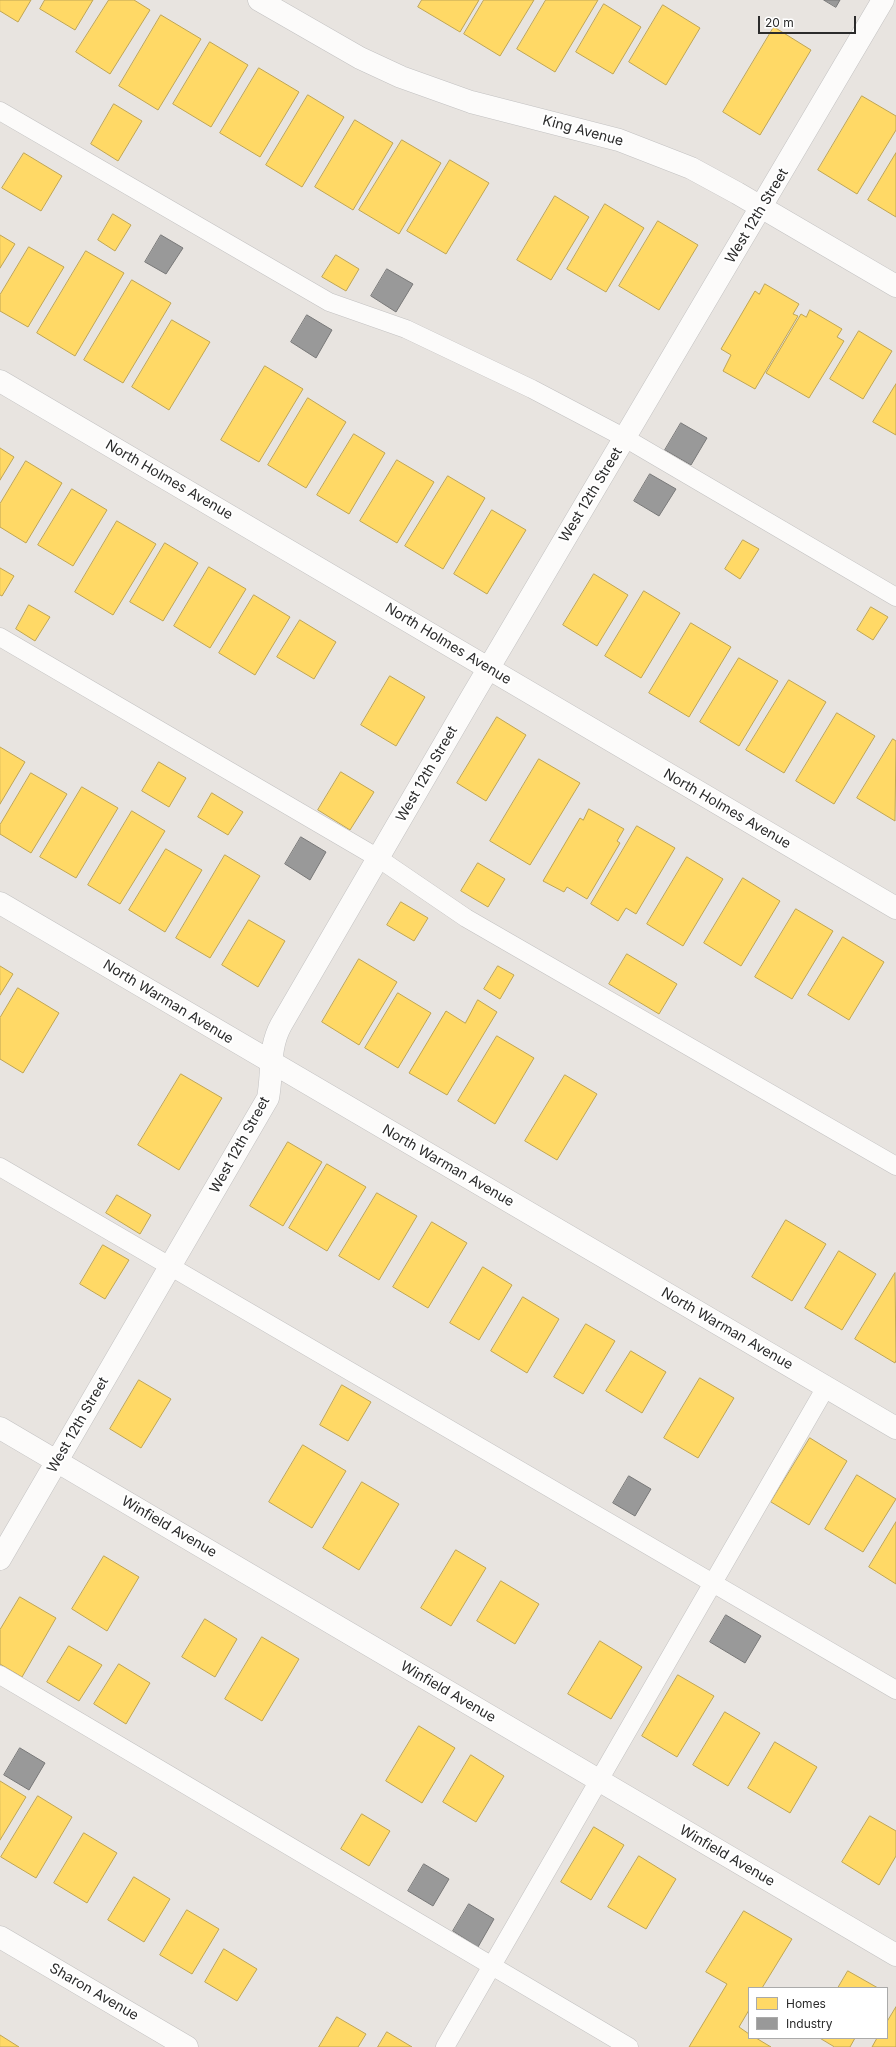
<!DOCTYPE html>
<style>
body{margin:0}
#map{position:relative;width:896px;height:2047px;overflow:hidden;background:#e8e4e0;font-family:Inter,sans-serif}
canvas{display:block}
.legend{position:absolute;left:748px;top:1987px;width:140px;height:52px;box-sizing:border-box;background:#fff;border:1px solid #aaa;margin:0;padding:5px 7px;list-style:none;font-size:12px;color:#2b2b2b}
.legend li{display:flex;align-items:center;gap:8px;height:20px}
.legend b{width:20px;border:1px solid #aaa}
.scale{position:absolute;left:758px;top:16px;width:98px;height:18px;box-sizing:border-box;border:2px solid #2b2b2b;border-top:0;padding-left:5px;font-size:12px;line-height:14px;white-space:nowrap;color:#2b2b2b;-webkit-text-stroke:3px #fff;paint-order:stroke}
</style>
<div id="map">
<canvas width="896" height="2047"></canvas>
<ul class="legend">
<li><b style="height:11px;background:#ffd966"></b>Homes</li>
<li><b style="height:11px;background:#999"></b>Industry</li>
</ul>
<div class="scale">20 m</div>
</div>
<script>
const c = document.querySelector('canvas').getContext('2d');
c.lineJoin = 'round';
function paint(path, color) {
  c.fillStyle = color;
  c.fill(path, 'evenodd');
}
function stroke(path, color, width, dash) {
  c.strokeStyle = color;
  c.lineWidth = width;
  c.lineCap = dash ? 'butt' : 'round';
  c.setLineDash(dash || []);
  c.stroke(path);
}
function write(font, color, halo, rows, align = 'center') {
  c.font = font + ' Inter,sans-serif';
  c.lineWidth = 4;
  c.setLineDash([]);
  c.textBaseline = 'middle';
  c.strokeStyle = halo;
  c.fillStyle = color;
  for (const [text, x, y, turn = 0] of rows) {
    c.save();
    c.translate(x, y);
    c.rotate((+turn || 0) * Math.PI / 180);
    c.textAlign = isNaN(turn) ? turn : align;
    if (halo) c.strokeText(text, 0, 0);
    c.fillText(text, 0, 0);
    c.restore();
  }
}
const homes = new Path2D(`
 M0,0H31L18,22L0,11Z
 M45,0H93L75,30L40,9Z
 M109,0H134L150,10L110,74L76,52Z
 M422,0H479L460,32L418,7Z
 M484,0H534L500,56L464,34Z
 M546,0H598L555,72L517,49Z
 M604,4L641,27L613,74L576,52Z
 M663,5L700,28L666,85L629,62Z
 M161,15L201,39L158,110L119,86Z
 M774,27L811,50L760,135L723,112Z
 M210,42L248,65L211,127L173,104Z
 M259,68L299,92L260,157L220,133Z
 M308,95L344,117L302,187L266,165Z
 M862,96L896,116V130L857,194L818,170Z
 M114,104L142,121L118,161L91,144Z
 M355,120L393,143L353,210L315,187Z
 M402,140L441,163L399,234L359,210Z
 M24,153L62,176L41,211L2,188Z
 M896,153V217L868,200Z
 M450,160L489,183L446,254L407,231Z
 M555,196L589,217L551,280L517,260Z
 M605,204L644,228L606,292L567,269Z
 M113,214L131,225L115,251L98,240Z
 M658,221L698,245L659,310L619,286Z
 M0,235L15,244L0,268Z
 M29,247L64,267L28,327L0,311V295Z
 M86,251L124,273L75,356L37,333Z
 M336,255L359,269L346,291L322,277Z
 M132,280L171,303L123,383L84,360Z
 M765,284L799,304L793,314L798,316L755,389L723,371L731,355L721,349L755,291L759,294Z
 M810,310L842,329L837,337L844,341L809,398L766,373L801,314L806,317Z
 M172,320L210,342L169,410L132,387Z
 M859,331L892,351L863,399L830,379Z
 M265,366L303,389L259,462L221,440Z
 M896,384V435L873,422Z
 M308,398L346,422L306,488L268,465Z
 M354,434L385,453L349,514L317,495Z
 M0,448L14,457L0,480Z
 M397,460L434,482L397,543L360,521Z
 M26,461L62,483L26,543L0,527V504Z
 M448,476L485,498L443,569L405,546Z
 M72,489L107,510L73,566L38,545Z
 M492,510L526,530L487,594L454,574Z
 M117,521L156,544L113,615L75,592Z
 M743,540L759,549L740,579L725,569Z
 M165,543L198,563L163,621L130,602Z
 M209,567L246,589L210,648L174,626Z
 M0,568L14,576L2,596L0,595Z
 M594,574L628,595L597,646L563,625Z
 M644,591L680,613L641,678L605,656Z
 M254,595L290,617L255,675L219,653Z
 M29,605L50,617L35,641L16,629Z
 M871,607L888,617L873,640L857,630Z
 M300,620L336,642L314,679L277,657Z
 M691,623L731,647L689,717L649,693Z
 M739,658L778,681L739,746L700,722Z
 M390,676L425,697L396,746L361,725Z
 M789,680L826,702L784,773L746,750Z
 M837,713L875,736L834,804L796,781Z
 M497,717L526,735L486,801L457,783Z
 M893,739L896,741L895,821L857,798Z
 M0,747L25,762L0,804Z
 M539,759L580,783L530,865L490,841Z
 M159,762L186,778L169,807L142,791Z
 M341,772L374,792L350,830L318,810Z
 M31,773L67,794L31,853L0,834V825Z
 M82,787L118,808L76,878L40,857Z
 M212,793L243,812L228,835L198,817Z
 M589,809L624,829L617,841L620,843L587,899L567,887L564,892L543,881L580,818L583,820Z
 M132,811L165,831L120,904L88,885Z
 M637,826L675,848L636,914L626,908L618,921L591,904Z
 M166,849L202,870L165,932L129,910Z
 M225,855L260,876L210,958L176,938Z
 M687,857L723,879L683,946L647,924Z
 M478,863L505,879L488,907L461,891Z
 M743,878L780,901L741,966L704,943Z
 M401,902L428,918L414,941L387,925Z
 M796,909L833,931L792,999L755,977Z
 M249,920L285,941L258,987L222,965Z
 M843,937L884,962L849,1020L808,995Z
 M627,954L677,984L659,1014L609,984Z
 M359,959L397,982L359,1045L322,1022Z
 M0,966L13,974L0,995Z
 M498,966L514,975L500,999L484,989Z
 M18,988L59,1013L23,1073L0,1059V1018Z
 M398,993L431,1013L398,1068L365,1048Z
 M478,1000L497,1012L447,1095L409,1073L446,1011L465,1023Z
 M497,1036L534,1058L495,1124L458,1101Z
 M181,1074L222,1098L179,1170L138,1145Z
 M565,1075L597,1094L557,1160L525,1141Z
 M288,1142L322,1162L283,1226L250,1206Z
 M327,1164L366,1187L327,1251L289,1228Z
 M377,1193L417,1216L379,1280L339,1256Z
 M117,1195L151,1215L140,1234L106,1213Z
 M786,1220L826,1244L792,1301L752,1277Z
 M432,1222L467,1243L428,1308L393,1287Z
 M103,1245L129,1260L105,1299L80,1284Z
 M839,1251L876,1274L842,1330L805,1308Z
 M483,1267L512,1285L479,1340L450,1323Z
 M895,1273L896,1360L895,1363L855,1339Z
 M523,1297L559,1319L527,1373L491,1351Z
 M586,1324L615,1341L583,1394L554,1377Z
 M631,1351L666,1372L642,1413L606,1391Z
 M700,1378L734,1398L698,1458L664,1438Z
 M139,1380L171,1399L141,1448L110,1429Z
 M342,1385L371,1402L348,1441L320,1425Z
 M810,1438L847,1461L809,1525L771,1502Z
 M303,1445L346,1471L312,1528L269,1502Z
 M857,1475L896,1499L863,1552L825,1529Z
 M362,1482L399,1504L359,1570L323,1548Z
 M896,1522V1584L869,1567Z
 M456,1550L486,1568L451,1626L421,1608Z
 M104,1556L139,1577L107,1631L72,1609Z
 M501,1581L539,1604L515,1644L477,1621Z
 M20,1597L56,1618L22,1677L0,1664V1630Z
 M205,1619L237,1639L215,1677L182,1657Z
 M262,1637L299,1659L262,1721L225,1699Z
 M600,1641L642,1667L611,1719L568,1694Z
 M69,1646L102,1665L79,1701L47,1682Z
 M119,1664L150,1683L126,1724L94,1704Z
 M678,1675L714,1696L677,1757L642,1736Z
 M725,1712L760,1733L728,1786L693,1765Z
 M419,1726L455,1748L422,1803L386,1781Z
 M775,1742L817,1767L790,1813L748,1788Z
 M471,1755L504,1776L476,1822L443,1802Z
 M0,1781L26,1797L0,1840Z
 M38,1796L72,1817L36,1878L1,1857Z
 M362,1814L390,1831L369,1866L341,1849Z
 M870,1816L896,1831V1856L879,1885L842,1862Z
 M594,1827L624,1845L591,1900L561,1882Z
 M84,1833L117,1853L87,1903L54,1883Z
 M639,1856L676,1879L646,1929L608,1907Z
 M134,1877L170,1899L144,1942L108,1920Z
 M187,1910L219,1929L192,1974L160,1955Z
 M744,1911L792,1939L762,1988H749V2010L739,2027L749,2034V2038H756L771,2047H689L727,1984L706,1972Z
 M224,1949L257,1969L237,2001L205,1982Z
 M848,1971L878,1988H838Z
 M896,2007V2047H872L877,2038H887V2022Z
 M337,2017L366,2034L358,2047H319Z
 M387,2032L412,2047H378Z
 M0,2035L19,2047H0Z
 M820,2038H855L850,2047H835Z`);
paint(homes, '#ffd966');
stroke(homes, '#bfa554', 1);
const industry = new Path2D(`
 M824,0H840L836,7Z
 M161,235L183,248L166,274L145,262Z
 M387,269L413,284L396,312L371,296Z
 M307,315L332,330L316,358L291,342Z
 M681,423L707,438L691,465L665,450Z
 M650,474L676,489L659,516L634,501Z
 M301,837L326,852L310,880L285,864Z
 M629,1476L651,1489L635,1516L613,1503Z
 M726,1615L761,1636L745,1663L710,1642Z
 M20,1748L45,1763L29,1790L4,1775Z
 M424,1864L449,1879L433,1906L408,1891Z
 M469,1904L494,1919L478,1947L453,1931Z`);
paint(industry, '#999');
stroke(industry, '#787878', 1);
const lane = new Path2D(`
 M0,111L329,302L406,329L532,389L625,438L896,597
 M0,637L378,858L466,918L896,1166
 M0,1167L896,1690
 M0,1675L629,2047
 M445,2047L826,1387`);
const street = new Path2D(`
 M259,0L360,58L401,77L471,102L619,140L691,168L737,193L896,286
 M0,381L896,908
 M0,903L896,1428
 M0,1428L896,1955
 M0,1559L268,1098C273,1072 268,1049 281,1025L471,698L883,0
 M0,1937L187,2047`);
stroke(lane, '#c2c1c1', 19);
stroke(street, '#c2c1c1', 23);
stroke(lane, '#fcfbfa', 18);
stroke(street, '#fcfbfa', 22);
write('14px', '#2b2b2b', '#fff', [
 ["King Avenue",583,131,15],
 ["West 12th Street",757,216,-59],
 ["North Holmes Avenue",169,480,30],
 ["West 12th Street",591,495,-59],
 ["North Holmes Avenue",448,644,31],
 ["West 12th Street",427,774,-60],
 ["North Holmes Avenue",727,809,30],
 ["North Warman Avenue",168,1002,31],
 ["West 12th Street",240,1145,-61],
 ["North Warman Avenue",448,1166,30],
 ["North Warman Avenue",727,1329,30],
 ["West 12th Street",78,1425,-60],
 ["Winfield Avenue",169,1527,30],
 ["Winfield Avenue",448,1692,30],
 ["Winfield Avenue",727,1856,30],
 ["Sharon Avenue",94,1992,30]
]);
</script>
